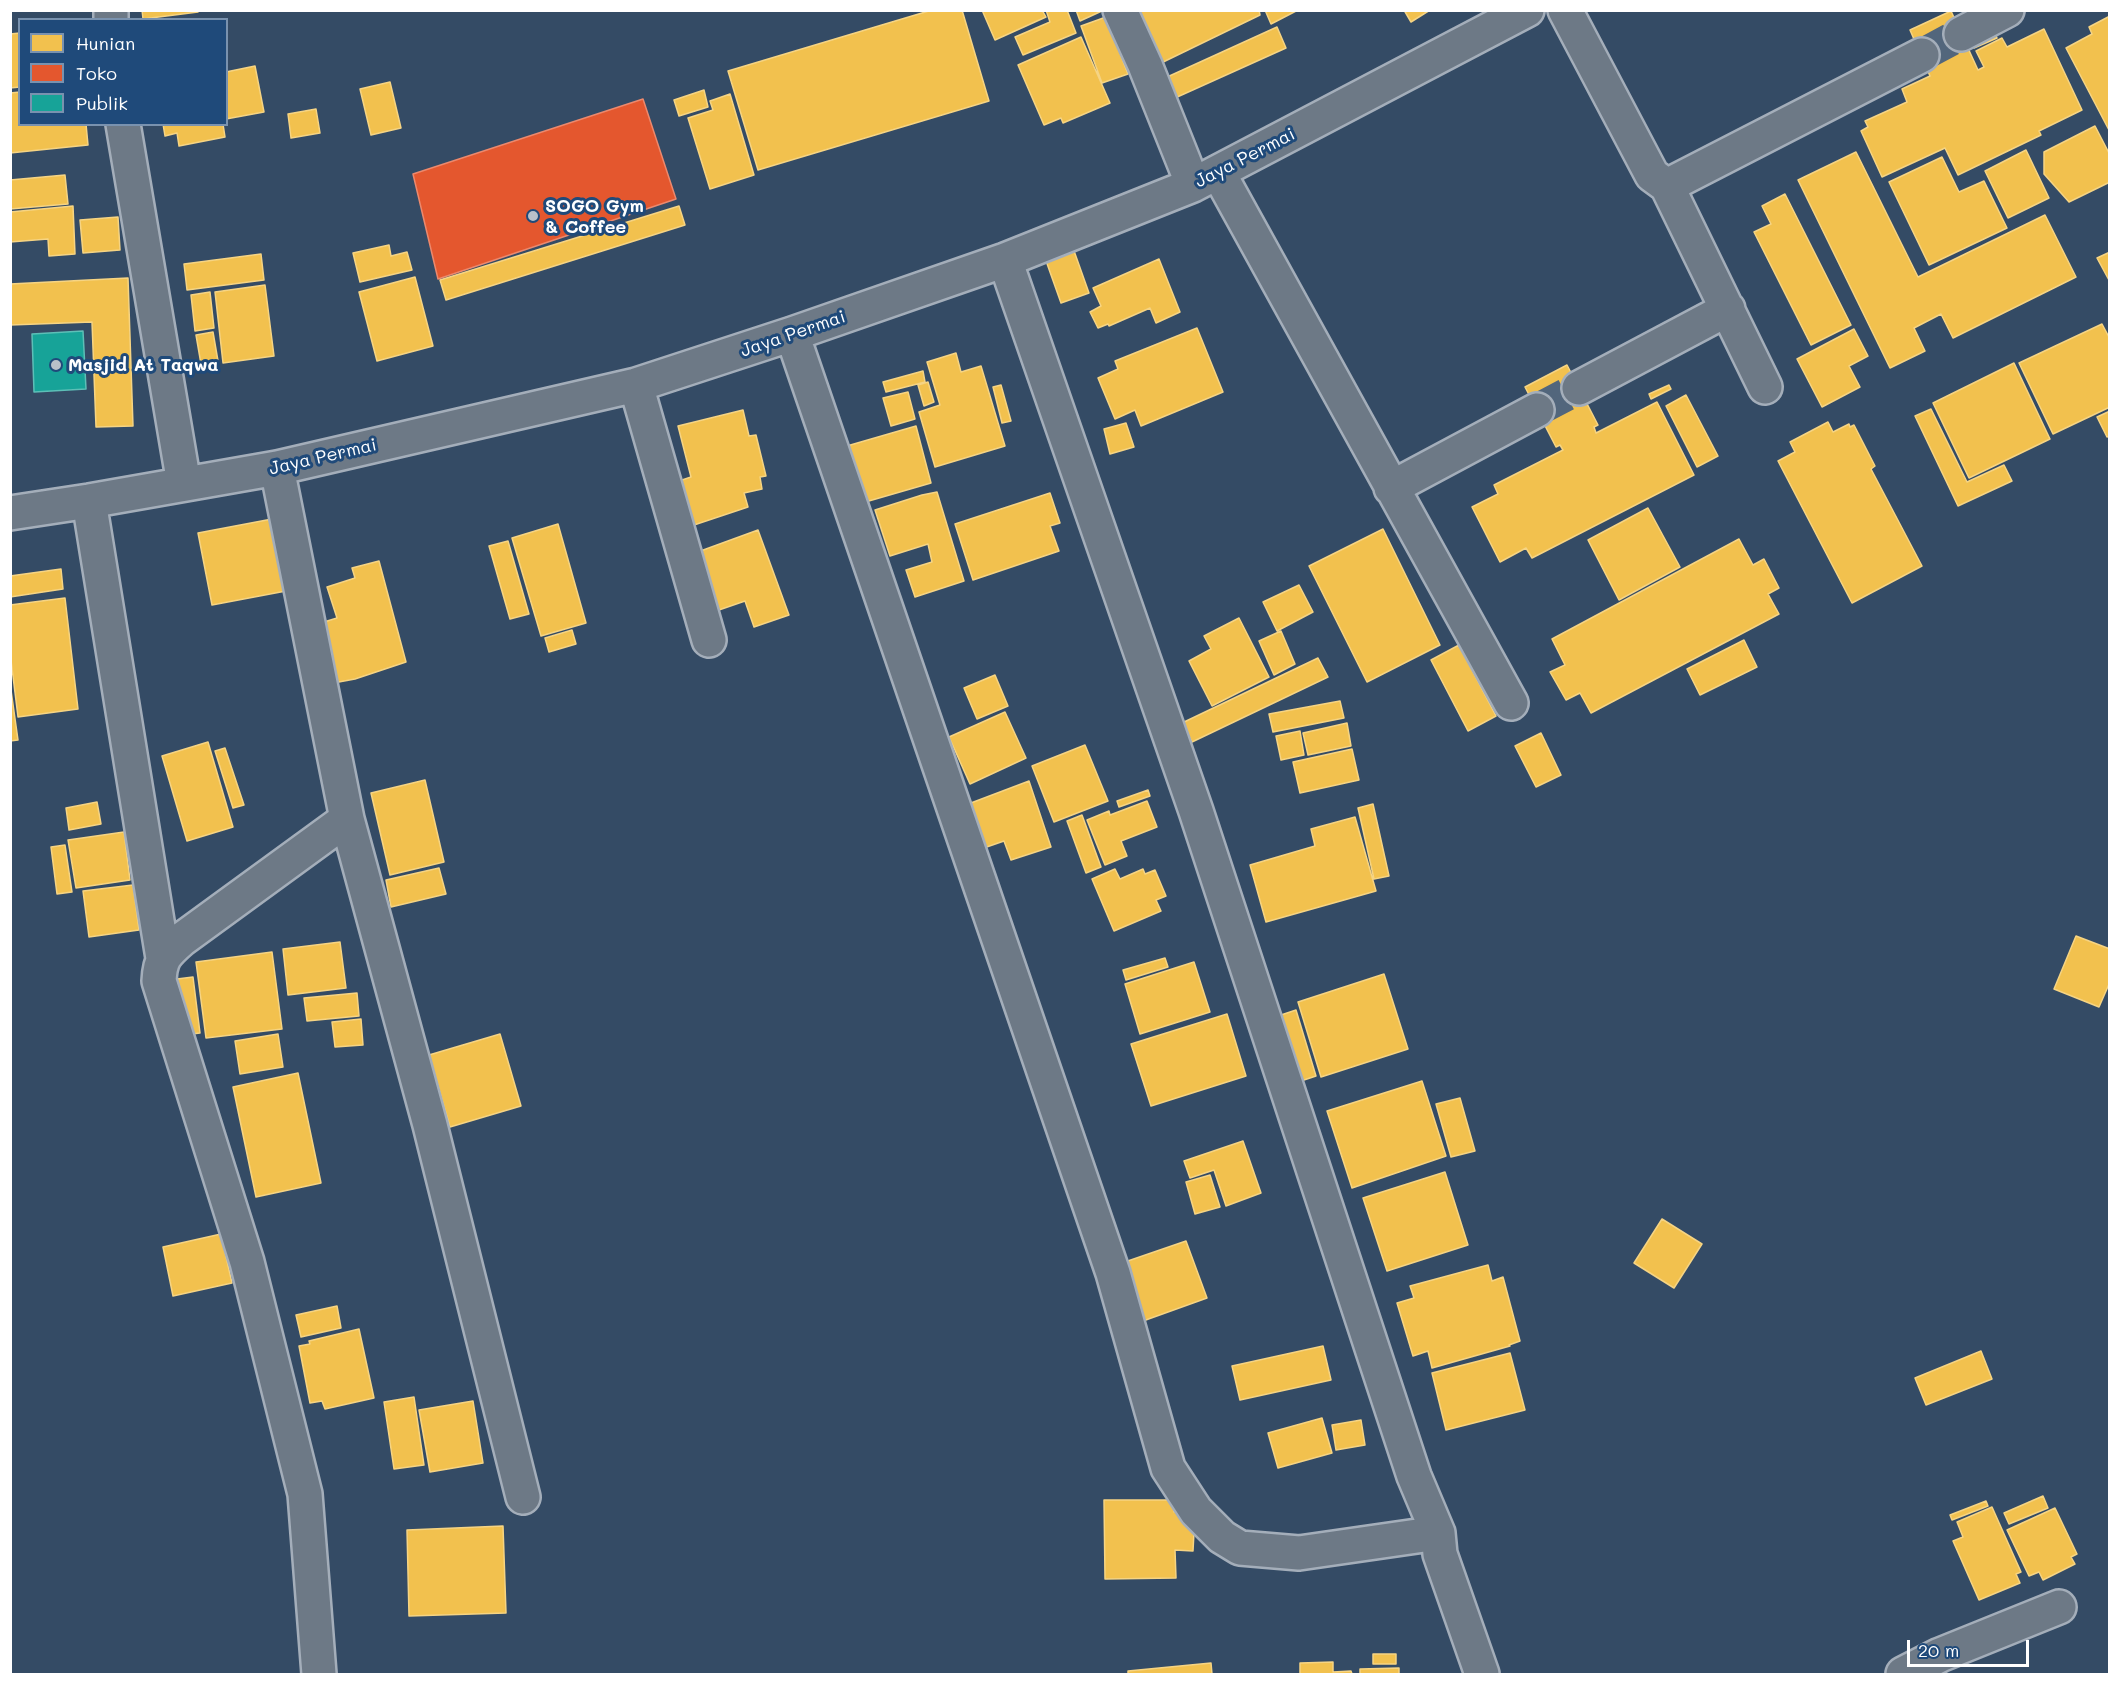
<!DOCTYPE html>
<style>
body{margin:0}
#map{position:relative;width:2120px;height:1685px;overflow:hidden;background:#344b65;font-family:Mali,sans-serif}
canvas{display:block}
.frame{position:absolute;inset:0;border:12px solid #fff;pointer-events:none}
.legend{position:absolute;left:18px;top:18px;width:210px;height:108px;box-sizing:border-box;background:#1f4a7a;border:2px solid #7992af;margin:0;padding:8px 10px;list-style:none;font-size:18px;color:#fff}
.legend li{display:flex;align-items:center;gap:12px;height:30px}
.legend b{width:30px;border:2px solid #7992af}
.scale{position:absolute;left:1907px;top:1640px;width:122px;height:27px;box-sizing:border-box;border:3px solid #fff;border-top:0;padding-left:8px;font-size:18px;line-height:21px;white-space:nowrap;color:#fff;-webkit-text-stroke:4px #1f4a7a;paint-order:stroke}
</style>
<div id="map">
<canvas width="2120" height="1685"></canvas>
<div class="frame"></div>
<ul class="legend">
<li><b style="height:16px;background:#f2c14e"></b>Hunian</li>
<li><b style="height:16px;background:#e4572e"></b>Toko</li>
<li><b style="height:16px;background:#17a398"></b>Publik</li>
</ul>
<div class="scale">20 m</div>
</div>
<script>
const c = document.querySelector('canvas').getContext('2d');
c.lineJoin = 'round';
function paint(path, color) {
  c.fillStyle = color;
  c.fill(path, 'evenodd');
}
function stroke(path, color, width, dash) {
  c.strokeStyle = color;
  c.lineWidth = width;
  c.lineCap = dash ? 'butt' : 'round';
  c.setLineDash(dash || []);
  c.stroke(path);
}
function write(font, color, halo, rows, align = 'center') {
  c.font = font + ' Mali,sans-serif';
  c.lineWidth = 6;
  c.setLineDash([]);
  c.textBaseline = 'middle';
  c.strokeStyle = halo;
  c.fillStyle = color;
  for (const [text, x, y, turn = 0] of rows) {
    c.save();
    c.translate(x, y);
    c.rotate((+turn || 0) * Math.PI / 180);
    c.textAlign = isNaN(turn) ? turn : align;
    if (halo) c.strokeText(text, 0, 0);
    c.fillText(text, 0, 0);
    c.restore();
  }
}
const homes = new Path2D(`
 M142,10H198V12L143,19Z
 M932,10H962L989,101L758,170L728,71Z
 M982,10H1042L1046,17L995,40Z
 M1046,10H1067L1076,33L1023,55L1015,37L1050,22Z
 M1076,10H1104L1080,21Z
 M1131,10H1259L1260,15L1157,65Z
 M1265,10H1298L1271,24Z
 M1404,10H1430L1411,22Z
 M1951,11L1978,70L1984,67L1976,51L2002,38L2007,47L2044,29L2082,110L2039,131L2041,135L1958,175L1945,148L1882,177L1861,131L1868,127L1865,121L1907,102L1902,89L1930,76L1910,30Z
 M2110,16V132L2066,48L2092,34L2089,27Z
 M1106,17L1128,74L1102,83L1081,26Z
 M1277,27L1286,48L1175,98L1165,78Z
 M1994,31L1997,38L1974,48L1972,41Z
 M20,33V87L10,88V34Z
 M1081,37L1110,103L1063,123L1061,118L1044,125L1018,65Z
 M255,66L264,112L226,119V72Z
 M390,82L401,128L371,135L360,89Z
 M704,90L708,107L679,116L674,100Z
 M20,92V124H86L88,145L10,153V93Z
 M730,94L754,175L710,189L688,118L713,110L710,101Z
 M316,109L320,133L291,138L288,114Z
 M163,124H223L225,137L179,146L177,133L165,136Z
 M2095,126L2110,155V182L2069,202L2044,174V152Z
 M2026,150L2049,198L2008,218L1985,171Z
 M1856,152L1918,277L2045,215L2076,277L1953,338L1941,314L1914,328L1925,351L1890,368L1798,180Z
 M1942,157L1959,192L1984,181L2007,228L1929,265L1889,182Z
 M65,175L68,204L10,209V180Z
 M1785,194L1851,325L1811,345L1754,232L1771,224L1762,206Z
 M73,206L75,254L49,256L48,239L10,242V212Z
 M679,206L685,225L446,300L440,280Z
 M118,217L120,250L83,253L80,220Z
 M389,245L391,256L407,252L412,270L360,282L353,253Z
 M1073,248L1089,293L1061,303L1045,258Z
 M2110,252V282L2097,258Z
 M261,254L264,280L187,290L184,264Z
 M1159,259L1180,312L1156,323L1150,308L1109,326L1108,324L1098,328L1090,312L1101,306L1093,288Z
 M415,277L433,346L377,361L359,292Z
 M128,278L133,426L96,427L92,322L10,325V284Z
 M265,285L274,356L223,363L215,292Z
 M210,292L214,328L195,331L191,295Z
 M2102,324L2110,339V407L2053,434L2019,363Z
 M1197,328L1223,392L1141,426L1135,410L1115,419L1098,378L1118,369L1115,361Z
 M1854,329L1868,356L1849,366L1860,387L1822,407L1797,359Z
 M213,332L218,361L201,364L196,335Z
 M956,353L961,372L981,366L1005,446L935,467L919,412L940,405L927,362Z
 M2014,363L2050,439L1969,478L1933,403Z
 M1567,365L1598,425L1594,427L1596,433L1657,402L1694,475L1532,558L1526,548L1500,562L1472,507L1498,494L1494,485L1563,450L1560,445L1556,447L1525,387Z
 M923,371L925,382L886,392L883,382Z
 M928,382L934,402L924,406L918,385Z
 M1001,385L1011,421L1002,423L993,387Z
 M1669,385L1671,389L1651,399L1649,394Z
 M908,392L915,419L891,426L883,398Z
 M1686,395L1718,456L1697,467L1666,406Z
 M1931,409L1967,482L2004,465L2012,481L1958,506L1915,416Z
 M743,410L749,436L756,435L766,476L760,477L762,489L744,493L748,507L694,525L679,481L691,477L678,426Z
 M2110,411V436L2107,437L2097,417Z
 M1828,422L1833,432L1849,424L1850,427L1854,425L1875,466L1871,469L1922,566L1852,603L1778,461L1795,452L1790,442Z
 M1126,423L1134,447L1110,454L1104,429Z
 M916,426L931,483L855,505L840,448Z
 M937,492L964,581L915,597L906,570L932,562L928,544L890,556L875,510L922,495Z
 M1050,493L1060,523L1050,526L1059,551L973,580L955,524Z
 M1648,508L1680,567L1619,600L1588,540Z
 M272,519L286,591L212,605L198,533Z
 M558,524L586,623L541,636L512,538Z
 M1383,529L1440,645L1367,682L1309,566Z
 M758,530L789,615L754,627L745,601L716,611L695,553Z
 M1739,539L1753,565L1764,559L1779,588L1768,594L1779,614L1591,713L1580,693L1566,700L1550,672L1565,665L1552,639Z
 M508,541L529,614L510,619L489,546Z
 M379,561L406,662L355,679L328,684L311,626L337,618L327,587L355,578L352,568Z
 M61,569L63,589L10,597V576Z
 M1299,585L1313,612L1277,631L1263,602Z
 M65,598L78,709L18,717L10,652V605Z
 M1239,618L1269,677L1212,706L1189,661L1211,649L1204,636Z
 M572,630L576,644L549,652L545,638Z
 M1281,631L1295,664L1274,675L1259,641Z
 M1744,640L1757,667L1700,695L1687,669Z
 M1459,645L1496,716L1468,731L1431,660Z
 M1318,658L1328,677L1192,742L1182,723Z
 M995,675L1008,706L977,719L964,688Z
 M10,683L18,740L10,741Z
 M1340,701L1344,718L1273,732L1269,714Z
 M1005,712L1026,758L970,784L949,737Z
 M1347,723L1351,746L1308,755L1303,733Z
 M1300,731L1304,755L1281,760L1276,736Z
 M1541,733L1561,775L1536,787L1515,746Z
 M208,742L233,827L187,841L162,756Z
 M1085,745L1108,801L1054,822L1032,766Z
 M225,748L244,805L233,808L215,751Z
 M1352,749L1359,780L1300,793L1293,762Z
 M425,780L444,862L390,875L371,793Z
 M1029,781L1051,847L1011,860L1004,841L978,850L963,806Z
 M1148,790L1150,796L1119,807L1117,801Z
 M1147,801L1157,827L1121,841L1127,856L1105,865L1087,820L1109,811L1110,815Z
 M97,802L101,824L69,830L66,808Z
 M1373,804L1389,876L1374,879L1358,808Z
 M1082,815L1101,867L1086,873L1067,821Z
 M1355,817L1376,891L1266,922L1250,865L1315,846L1311,829Z
 M124,832L130,880L76,888L68,840Z
 M65,845L72,892L57,894L51,847Z
 M439,868L446,894L391,907L386,880Z
 M1115,869L1120,879L1143,869L1145,874L1155,870L1166,896L1156,900L1161,911L1114,931L1092,879Z
 M133,885L139,930L89,937L83,891Z
 M2076,936L2110,949V982L2099,1007L2054,989Z
 M340,942L346,988L288,995L283,949Z
 M272,952L282,1029L206,1038L196,962Z
 M1165,958L1168,967L1126,980L1123,970Z
 M1194,962L1210,1012L1140,1034L1125,984Z
 M1384,974L1408,1049L1321,1077L1298,1002Z
 M193,977L200,1033L184,1035L177,979Z
 M357,993L359,1016L307,1021L304,998Z
 M1296,1010L1316,1076L1298,1082L1278,1016Z
 M1227,1014L1246,1076L1151,1106L1131,1044Z
 M361,1019L363,1045L335,1047L332,1022Z
 M278,1034L283,1067L240,1074L235,1041Z
 M500,1034L521,1106L450,1127L429,1055Z
 M298,1073L321,1183L256,1197L233,1087Z
 M1422,1081L1446,1156L1352,1188L1327,1111Z
 M1460,1098L1475,1151L1451,1157L1436,1104Z
 M1243,1141L1261,1193L1226,1206L1214,1170L1190,1178L1184,1161Z
 M1445,1172L1468,1245L1387,1271L1363,1198Z
 M1210,1175L1220,1207L1195,1214L1186,1182Z
 M1662,1219L1702,1244L1674,1288L1634,1263Z
 M221,1234L232,1283L173,1296L163,1247Z
 M1186,1241L1207,1298L1143,1321L1122,1263Z
 M1488,1265L1492,1281L1503,1277L1520,1341L1509,1345L1510,1346L1432,1368L1428,1351L1413,1356L1397,1303L1414,1298L1410,1286Z
 M337,1306L341,1328L301,1337L296,1315Z
 M359,1329L374,1398L325,1409L322,1401L310,1403L299,1346L310,1344L309,1341Z
 M1323,1346L1331,1380L1240,1400L1232,1366Z
 M1981,1351L1992,1379L1926,1405L1915,1378Z
 M1510,1353L1525,1410L1446,1430L1432,1373Z
 M414,1397L424,1465L394,1469L384,1402Z
 M473,1401L483,1463L430,1472L419,1410Z
 M1322,1418L1332,1453L1278,1468L1268,1433Z
 M1361,1420L1365,1445L1336,1450L1332,1425Z
 M2043,1496L2048,1508L2009,1524L2004,1513Z
 M1104,1500H1174V1512L1195,1513L1193,1551L1175,1550L1176,1578L1105,1579Z
 M1986,1501L1988,1506L1952,1520L1950,1515Z
 M1992,1507L2021,1572L2016,1574L2020,1583L1979,1600L1953,1541L1963,1537L1957,1522Z
 M2055,1508L2077,1554L2071,1557L2075,1564L2043,1580L2039,1572L2029,1576L2007,1530Z
 M503,1526L506,1613L409,1616L407,1530Z
 M1373,1654H1396V1664H1373Z
 M1333,1662V1672L1351,1671L1352,1674H1281H1300V1663Z
 M1211,1663L1212,1674H1128V1671Z
 M1399,1668V1674H1360V1669Z`);
paint(homes, '#f2c14e');
stroke(homes, '#f6d483', 1.5);
const shops = new Path2D(`
 M643,99L676,199L438,279L413,174Z`);
paint(shops, '#e4572e');
stroke(shops, '#ec896d', 1.5);
const public = new Path2D(`
 M83,331L86,389L34,392L32,334Z`);
paint(public, '#17a398');
stroke(public, '#5dbfb7', 1.5);
stroke(new Path2D(`
 M1922,55L1961,34
 M1537,410L1579,388`), '#52667c', 33, [33, 16]);
const minor = new Path2D(`
 M111,10V20
 M1120,10L1145,65L1193,185
 M1565,10L1652,175L1667,186L1765,387
 M1961,34L2007,10
 M123,124L184,484
 M1218,172L1511,703
 M1667,186L1922,55
 M1005,260L1196,811L1414,1476L1438,1533L1440,1554L1482,1674
 M792,334L1113,1273L1168,1468L1196,1511L1222,1537L1240,1548L1299,1553L1438,1533
 M636,385L709,640
 M1579,388L1728,309
 M277,468L347,819L430,1125L523,1497
 M1391,488L1537,410
 M89,501L163,958
 M10,513L89,501L277,468L636,385L792,334L1005,260L1193,185L1527,10
 M319,1674L305,1494L247,1262L159,981C160,959 165,954 181,940L347,819
 M1903,1674L1940,1655L2059,1607`);
stroke(minor, '#a4aeba', 38);
stroke(minor, '#6d7986', 33);
for (const [x, y, r, color] of [
 [533,216,6,"#b8c0c9"],
 [56,365,6,"#b8c0c9"]
]) {
  const dot = new Path2D();
  dot.arc(x, y, r, 0, 2 * Math.PI);
  c.fillStyle = color;
  c.fill(dot);
  stroke(dot, '#1f4a7a', 2);
}
write('18px', '#fff', '#1f4a7a', [
 ["Jaya Permai",1245,158,-27],
 ["Jaya Permai",793,334,-19],
 ["Jaya Permai",323,457,-13]
]);
write('bold 18px', '#fff', '#1f4a7a', [
 ["SOGO Gym",545,206],
 ["& Coffee",545,227],
 ["Masjid At Taqwa",68,365]
], 'left');
</script>
